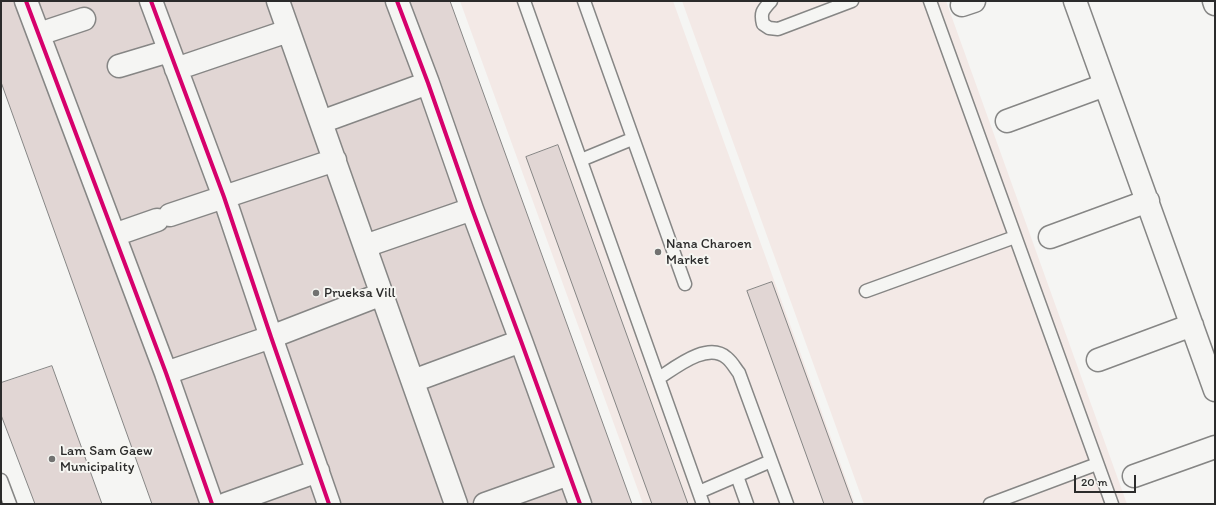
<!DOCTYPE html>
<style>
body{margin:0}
#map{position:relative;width:1216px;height:505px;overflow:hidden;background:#f5f5f3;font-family:Itim,sans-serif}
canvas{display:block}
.frame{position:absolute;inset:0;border:2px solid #2b2b2b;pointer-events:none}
.scale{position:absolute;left:1074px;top:475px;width:62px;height:18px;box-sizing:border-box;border:2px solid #2b2b2b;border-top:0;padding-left:5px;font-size:12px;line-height:14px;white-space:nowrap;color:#2b2b2b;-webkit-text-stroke:3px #f6f6f2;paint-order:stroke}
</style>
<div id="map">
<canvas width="1216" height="505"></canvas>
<div class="frame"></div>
<div class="scale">20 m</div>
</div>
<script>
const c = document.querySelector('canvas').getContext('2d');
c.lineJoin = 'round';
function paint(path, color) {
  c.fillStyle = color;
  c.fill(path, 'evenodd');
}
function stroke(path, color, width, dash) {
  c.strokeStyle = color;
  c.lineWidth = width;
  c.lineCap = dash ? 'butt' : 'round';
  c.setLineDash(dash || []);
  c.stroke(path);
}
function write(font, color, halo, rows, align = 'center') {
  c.font = font + ' Itim,sans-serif';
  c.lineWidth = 4;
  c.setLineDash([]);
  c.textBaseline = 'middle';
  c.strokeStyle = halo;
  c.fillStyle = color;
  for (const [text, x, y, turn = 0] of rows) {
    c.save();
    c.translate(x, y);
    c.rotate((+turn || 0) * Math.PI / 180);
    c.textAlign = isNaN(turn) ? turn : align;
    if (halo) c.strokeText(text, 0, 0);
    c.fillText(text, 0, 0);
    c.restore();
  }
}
paint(new Path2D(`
 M460,1H673L855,504H643Z
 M682,1H946L1127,504H864Z`), '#f3e9e6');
const building = new Path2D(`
 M1,1H450L632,504H152L1,82Z
 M558,145L688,504H652L526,157Z
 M772,282L853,504H824L747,291Z
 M52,366L102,504H35L1,415V383Z`);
paint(building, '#e1d6d4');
stroke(building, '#868685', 1);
const service = new Path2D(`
 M524,1L703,504
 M584,1L685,284
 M771,1C763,10 760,12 763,24L769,28L778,29L852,1
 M930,1L1112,504
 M581,160L632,139
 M866,291L1015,237
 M659,378C676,367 708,341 727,358C732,362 735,368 739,373L787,504
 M737,476L747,504
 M1,480L10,504
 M699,492L771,461
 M990,504L1097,464`);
const minor = new Path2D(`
 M26,1L166,373L212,504
 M151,1L224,197L271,337L329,504
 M278,1L456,504
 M397,1L428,83L472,209L521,341L580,504
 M1075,1L1215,390
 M1214,1L1215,4
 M962,5L974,1
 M39,34L84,19
 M119,66L169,51
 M176,69L288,31
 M1007,121L1105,85
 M321,122L428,83
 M170,215L335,160
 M114,235L157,220
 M1050,237L1148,201
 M365,246L472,209
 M1098,360L1192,325
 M166,373L271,337L382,294
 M413,381L521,341
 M1134,476L1215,447
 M226,504L318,471
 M485,504L569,474`);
stroke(service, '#868685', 15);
stroke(minor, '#868685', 25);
stroke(service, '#f5f5f3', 12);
stroke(minor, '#f5f5f3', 22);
stroke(new Path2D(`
 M26,1L166,373L212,504
 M151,1L224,197L271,337L329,504
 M397,1L428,83L472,209L521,341L580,504`), '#d6006c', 4);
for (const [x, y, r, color] of [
 [658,252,4,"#727271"],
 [316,293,4,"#727271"],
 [52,459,4,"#727271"]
]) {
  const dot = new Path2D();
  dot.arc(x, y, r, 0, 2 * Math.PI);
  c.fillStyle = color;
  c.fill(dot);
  stroke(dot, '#f6f6f2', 1.5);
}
write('14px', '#2b2b2b', '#f6f6f2', [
 ["Nana Charoen",666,244],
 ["Market",666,260],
 ["Prueksa Vill",324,293],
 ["Lam Sam Gaew",60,451],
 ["Municipality",60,467]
], 'left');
</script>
